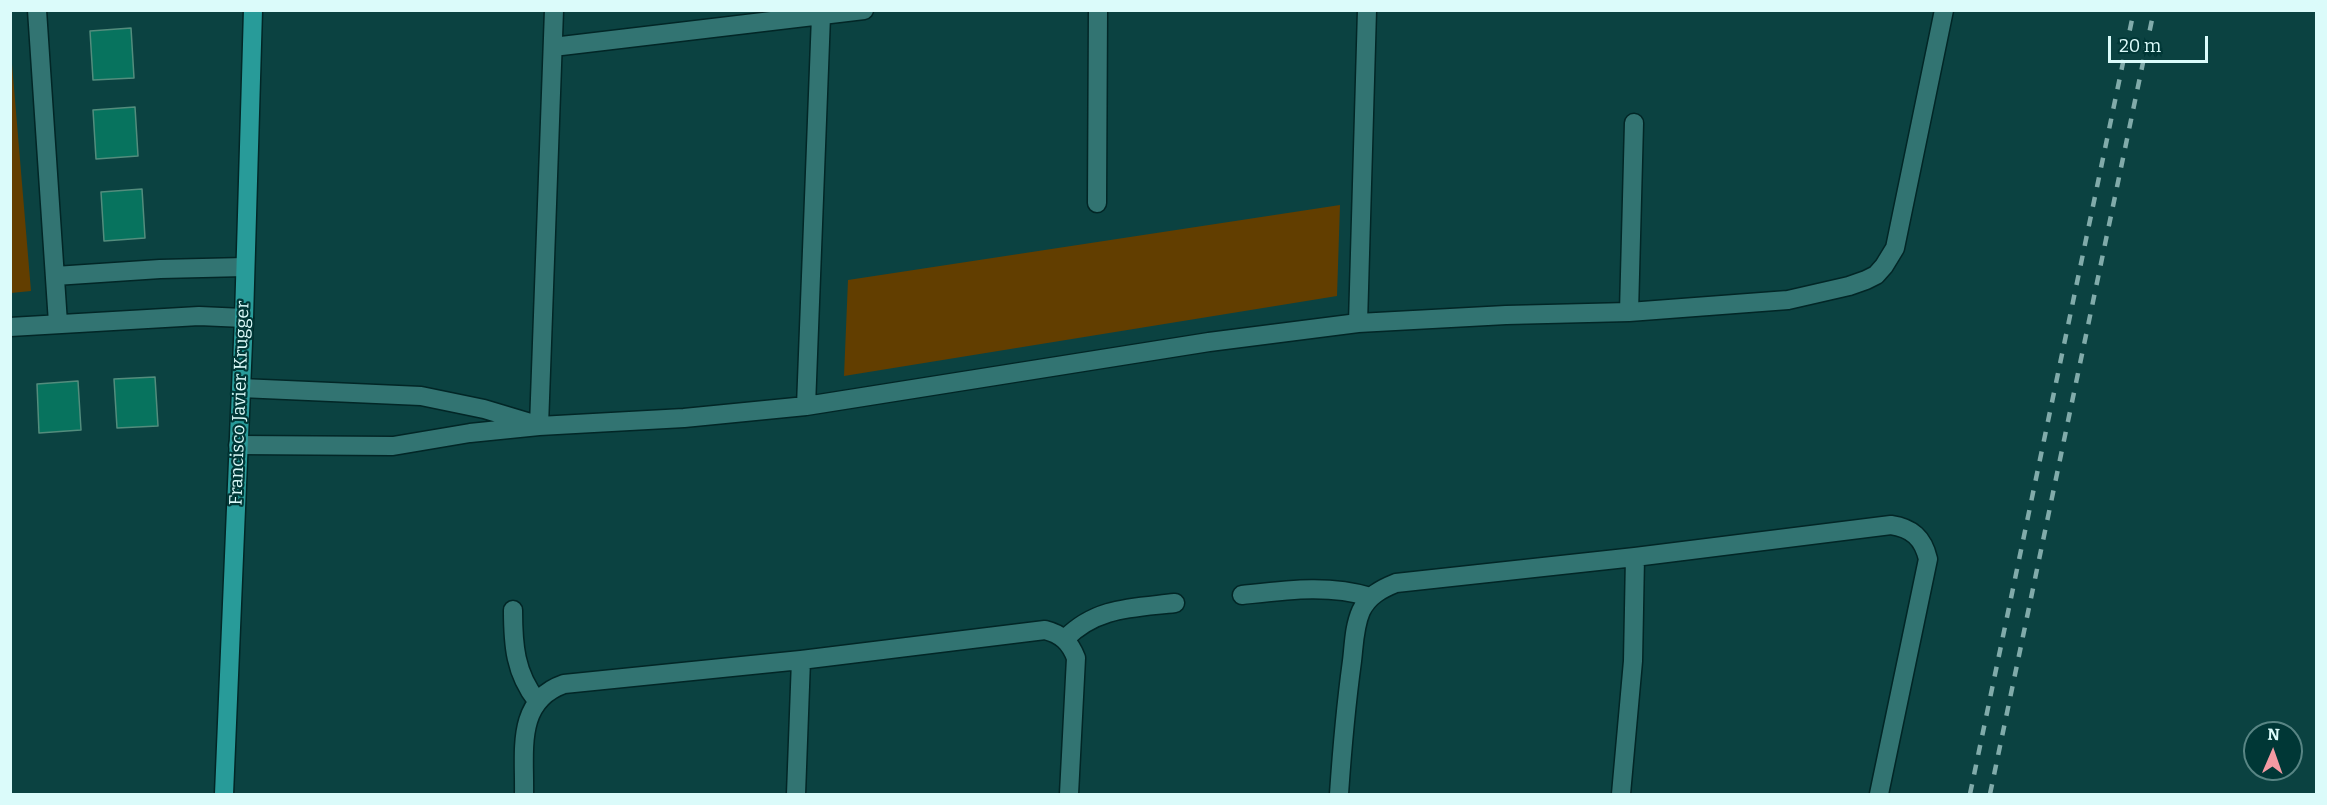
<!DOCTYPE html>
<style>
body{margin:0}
#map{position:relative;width:2327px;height:805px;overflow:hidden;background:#0b4241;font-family:Bitter,serif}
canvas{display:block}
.frame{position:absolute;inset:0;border:12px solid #dbfbfa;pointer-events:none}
.north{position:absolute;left:2243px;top:721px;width:60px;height:60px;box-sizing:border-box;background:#003736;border:2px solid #588584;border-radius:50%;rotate:2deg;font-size:16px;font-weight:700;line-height:24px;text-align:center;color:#dbfbfa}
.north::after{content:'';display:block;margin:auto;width:21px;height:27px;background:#f49aa3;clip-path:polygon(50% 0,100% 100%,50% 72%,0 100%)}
.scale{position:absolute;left:2108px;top:36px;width:100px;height:27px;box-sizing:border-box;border:3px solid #dbfbfa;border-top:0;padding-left:8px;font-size:18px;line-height:21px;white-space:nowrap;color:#dbfbfa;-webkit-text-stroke:4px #003736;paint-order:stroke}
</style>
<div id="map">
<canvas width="2327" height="805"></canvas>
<div class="frame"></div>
<div class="north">N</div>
<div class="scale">20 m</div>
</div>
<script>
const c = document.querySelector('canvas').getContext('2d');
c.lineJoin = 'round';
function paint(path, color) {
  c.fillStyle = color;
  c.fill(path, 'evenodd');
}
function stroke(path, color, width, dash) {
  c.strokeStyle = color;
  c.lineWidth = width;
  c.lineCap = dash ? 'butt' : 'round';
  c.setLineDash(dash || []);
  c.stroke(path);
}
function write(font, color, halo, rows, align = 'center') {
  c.font = font + ' Bitter,serif';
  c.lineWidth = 4.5;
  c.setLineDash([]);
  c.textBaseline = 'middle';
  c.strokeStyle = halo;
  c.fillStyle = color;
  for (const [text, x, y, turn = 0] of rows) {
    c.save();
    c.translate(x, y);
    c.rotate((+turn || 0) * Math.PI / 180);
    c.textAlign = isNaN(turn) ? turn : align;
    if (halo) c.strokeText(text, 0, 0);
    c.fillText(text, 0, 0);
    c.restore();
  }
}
paint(new Path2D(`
 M10,40L31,291L11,293H10Z
 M1340,205L1337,296L844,376L848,280Z`), '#623e00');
const building = new Path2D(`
 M131,28L134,78L93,80L90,31Z
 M135,107L138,156L96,159L93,110Z
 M142,189L145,238L104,241L101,192Z
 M155,377L158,426L117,428L114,379Z
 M78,381L81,430L39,433L37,384Z`);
paint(building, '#07735e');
stroke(building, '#538d7d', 1.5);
const minor = new Path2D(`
 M37,10L58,323
 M553,47L864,10
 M1097,203L1098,10
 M55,276L160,269L245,267
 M1629,312L1634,123
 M1358,323L1367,10
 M10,327L199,316L244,318
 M241,388L421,396L484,409L534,424
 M806,406L821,16
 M539,426L554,10
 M238,445L393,446L470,433L539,426L684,418L806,406L1209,342L1358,323L1506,315L1629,312L1788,300L1849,286L1866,280L1876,275L1884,266L1895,248L1944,10
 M1242,595C1287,590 1328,584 1371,597
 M513,610C513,645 515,673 537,701
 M1065,639C1096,607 1133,608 1175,603
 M524,794C525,752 515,701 564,684L801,660L1045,630C1061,634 1070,642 1076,658L1069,794
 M796,794L801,660
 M1339,794C1342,750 1346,705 1352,661C1354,645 1354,627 1361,611C1368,596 1381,589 1396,583L1635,557L1891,525C1912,528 1923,538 1928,559L1879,794
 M1621,794L1633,661L1635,557`);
const major = new Path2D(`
 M224,794L244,318L253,10`);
stroke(minor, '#022626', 21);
stroke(major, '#022626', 21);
stroke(minor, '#327472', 18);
stroke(major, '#289b99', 18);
stroke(new Path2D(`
 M1970,794L2134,10
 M1990,794L2154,10`), '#81abaa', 4.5, [10, 10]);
write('18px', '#dbfbfa', '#003736', [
 ["Francisco Javier Krugger",240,403,-88]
]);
</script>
